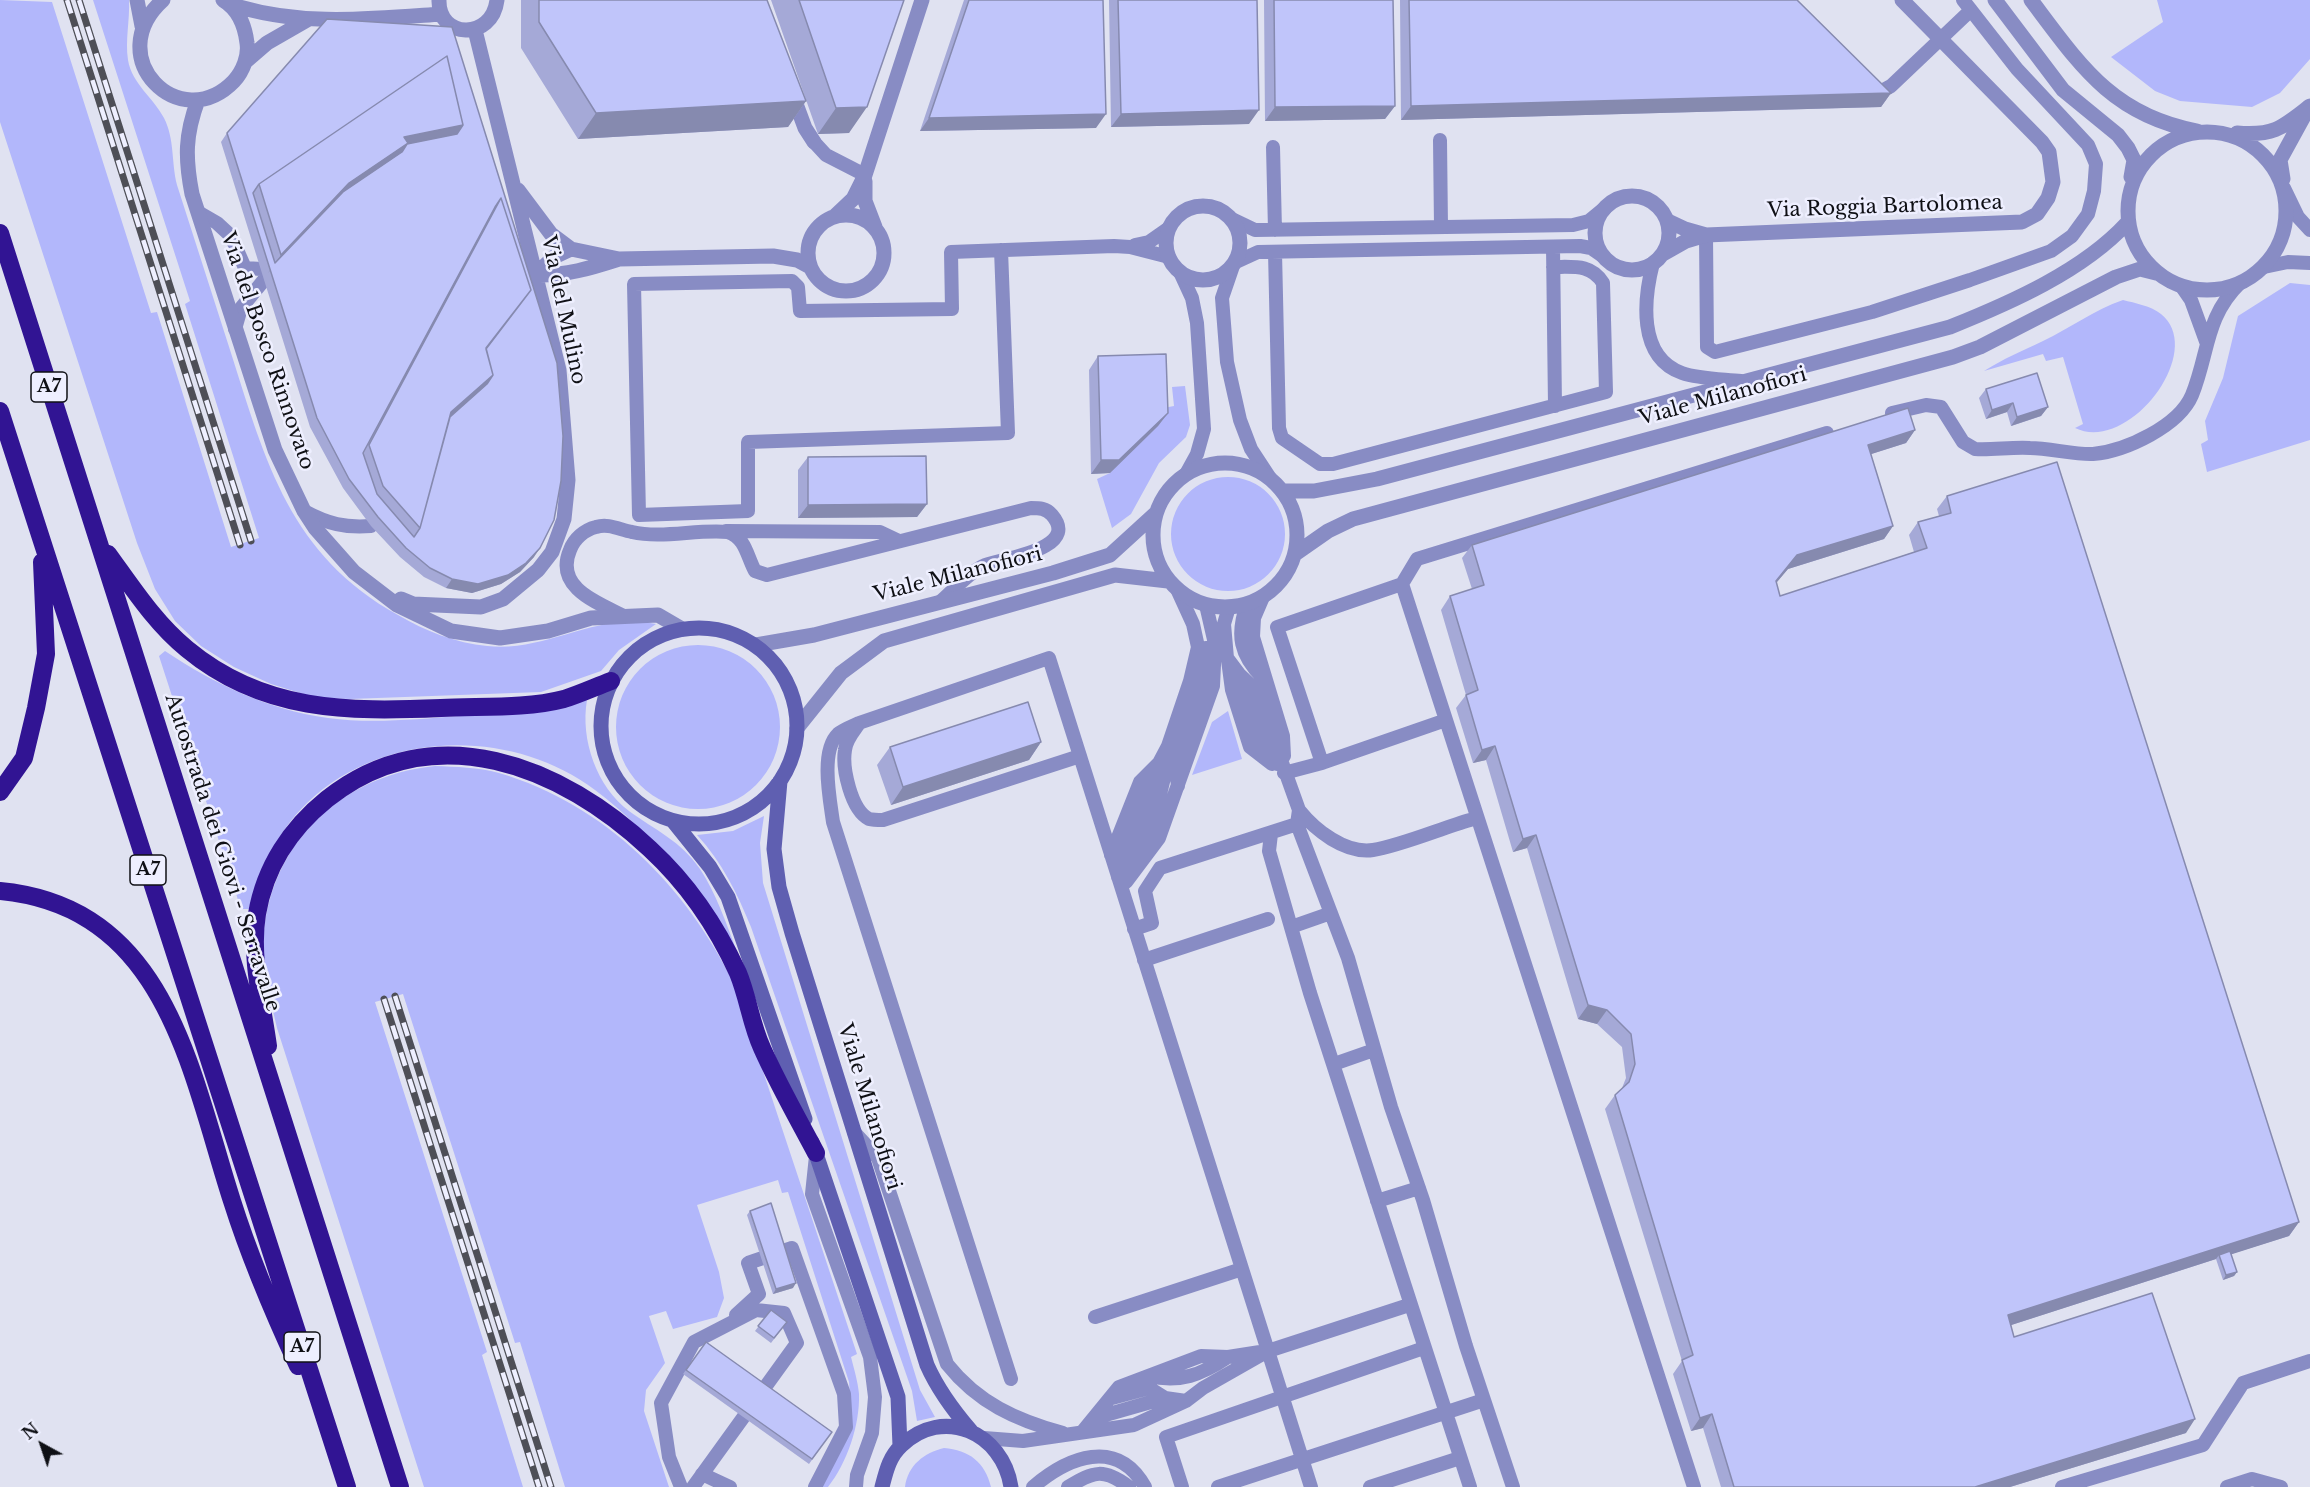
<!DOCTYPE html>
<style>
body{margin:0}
#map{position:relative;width:2310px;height:1487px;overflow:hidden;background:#e0e2f1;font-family:"Libre Baskerville",serif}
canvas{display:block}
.north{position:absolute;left:12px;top:1415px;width:60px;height:60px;-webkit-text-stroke:4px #eeefff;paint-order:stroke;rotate:320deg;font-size:16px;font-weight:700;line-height:24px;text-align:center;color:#0f1015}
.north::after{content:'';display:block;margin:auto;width:21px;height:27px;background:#0f1015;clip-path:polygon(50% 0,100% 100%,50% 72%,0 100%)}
</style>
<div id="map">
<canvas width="2310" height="1487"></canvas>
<div class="north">N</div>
</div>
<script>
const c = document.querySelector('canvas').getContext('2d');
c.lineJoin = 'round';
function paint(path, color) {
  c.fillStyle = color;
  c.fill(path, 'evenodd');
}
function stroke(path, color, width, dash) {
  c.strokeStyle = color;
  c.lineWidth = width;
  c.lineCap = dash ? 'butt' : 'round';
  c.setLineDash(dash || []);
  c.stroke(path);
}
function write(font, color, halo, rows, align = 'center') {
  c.font = font + ' "Libre Baskerville",serif';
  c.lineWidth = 5;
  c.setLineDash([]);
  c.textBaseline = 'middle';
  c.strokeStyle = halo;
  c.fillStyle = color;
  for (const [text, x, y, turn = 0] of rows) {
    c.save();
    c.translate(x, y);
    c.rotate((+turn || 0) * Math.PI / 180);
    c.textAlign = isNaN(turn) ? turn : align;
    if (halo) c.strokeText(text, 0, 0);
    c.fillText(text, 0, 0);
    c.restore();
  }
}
paint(new Path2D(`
 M0,0L52,2L151,313L157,312L231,547L259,538L185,304L190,301L93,0H129C130,20 125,40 128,60C132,84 153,97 164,118C175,140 171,161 177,185C195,241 213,297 231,353C266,463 290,555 398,615C425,631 456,643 487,646C545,653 598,611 656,624L619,650L601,671L541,692L350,699L316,698L271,684L234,667L201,646L175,621L155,589L137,543L0,122Z
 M2157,0H2310V59L2280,93L2252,107L2180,101L2155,91L2111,57L2163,22Z
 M2290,283L2310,285V440L2207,472L2201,444L2208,440L2205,421L2223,378L2238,316Z
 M2123,300C2135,303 2151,306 2161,314C2207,351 2129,454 2075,428L2083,424L2063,357L2046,361L2043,354L1984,371C2003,359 2022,351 2043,341C2070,328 2094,310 2123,300Z
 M1185,386L1190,425L1186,437L1159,463L1131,514L1112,528L1097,479L1110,473L1158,409L1174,406L1172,387Z
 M1171 534a57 57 0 1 1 114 0a57 57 0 1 1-114 0Z
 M616 727a82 82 0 1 1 164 0a82 82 0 1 1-164 0Z
 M165,651C214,684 269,710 328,718C372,724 417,719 460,716C504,714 545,713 587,700C580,740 597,787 629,811C655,830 681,841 700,869C716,893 726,923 736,949C692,890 655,835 595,790C511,727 383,730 307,803C276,833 261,870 249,909H241L159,656Z
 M1228,711L1242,759L1192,775L1212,722Z
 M435,766C456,767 478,767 499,773C605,804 687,887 734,984L857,1354L851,1357C854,1369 858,1382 859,1394C860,1425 847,1463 828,1487H818C839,1446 854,1430 849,1382L788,1192L782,1193L778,1180L697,1205L719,1272L724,1298L717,1317L673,1329L666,1311L649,1316L665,1363L646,1390L644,1411L669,1487H565L520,1342L515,1343L403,994L375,1002L487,1352L482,1355L523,1487H424L277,1028C272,1005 264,980 263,956C261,853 334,776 435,766Z
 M764,816L760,843L763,883L920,1390L935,1417L917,1421L912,1391L751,927C737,893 722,862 697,835L733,831Z
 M944,1448C969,1450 985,1462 991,1487H905C908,1465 924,1453 944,1448Z`), '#b2b7fb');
stroke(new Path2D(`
 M1871,87L1880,92L1891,86L1971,10
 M1440,140L1441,227
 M814,142L826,155L865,175
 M1273,147L1275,230
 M2284,188L2298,217L2310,230
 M198,212L217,223L231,236L245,268L261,269
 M1232,219L1255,230L1573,225L1589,221L1606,207
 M1706,235L1707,347L1715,352L1872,312L1970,280L2051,251L2072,236L2088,214L2094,191L2096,164L2088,145L2017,69L1963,0
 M1135,245L1149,242L1169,228
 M1553,247L1555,406
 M1001,250L1008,433L748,442V511L639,515L634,284L792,281L798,287L800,311L952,309L951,252L1114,246L1130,247L1169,257
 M1275,252L1279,428L1282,438L1320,464H1333L1606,392L1603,283C1591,264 1574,267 1553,267
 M1653,263C1644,298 1637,357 1682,373C1699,379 1723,379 1741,381
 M2264,267L2288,262L2310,263
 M1180,272L1192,298L1197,323L1204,429L1197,454L1186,474
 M2182,287L2191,300L2207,344
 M235,329L241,308L264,280
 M1892,413L1926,405L1941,407L1963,442L1975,449C1993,450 2011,447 2030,448C2049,448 2076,455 2093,454C2126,451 2179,426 2192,395C2209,353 2205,317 2240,283
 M1270,478L1251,449L1240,420L1227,362L1222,298L1234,263L1258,252L1580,246L1591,248L1604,257
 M304,511C328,524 345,528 371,526
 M726,531L880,532L899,541
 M1402,584L1694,1487
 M1263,597L1254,618L1253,637L1283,736L1284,756
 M1247,604C1236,635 1240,655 1263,678
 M1229,607L1224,624L1227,658L1239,674L1263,743L1277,764
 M624,616C598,603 554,588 570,550C574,539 584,530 596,527C609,523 620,530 632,532C662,539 697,529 728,532C746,538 747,557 755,571L767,575L1031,508C1039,508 1046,508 1052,515C1082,550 998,559 983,566C967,574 953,591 940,602
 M1228,660L1232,690L1250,747L1272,764
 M1239,674L1256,690L1299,810L1297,824L1348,958L1391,1107L1423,1200L1466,1346L1513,1487
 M858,725C853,732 846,740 845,750C842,768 851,810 869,819C873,820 879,820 883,820L1080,756
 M1322,763L1446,720
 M1284,773L1322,763L1277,627L1402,584L1417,559L1827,433
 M1178,786L1175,762L1202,678L1206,648
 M1299,810C1315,830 1345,854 1373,850C1400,846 1442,828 1470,820
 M1271,834L1269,851L1310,993L1470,1487
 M1111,855L1140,782L1159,763L1168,746L1190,681L1198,647L1193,624L1177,589
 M1135,861C1151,824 1164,792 1168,751
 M1118,877L1157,768
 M1126,882L1159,838L1213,686L1215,644L1206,605
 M1291,927L1331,913
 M1134,929L1152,923L1145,891L1160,868L1297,824
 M1144,960L1268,919
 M1334,1064L1374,1050
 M854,1132L878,1158L947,1364C978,1403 1016,1420 1063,1433
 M816,1156L812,1194L870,1357L875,1397L872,1433L857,1475L856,1487
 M1377,1201L1419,1188
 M736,1315L759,1294L748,1263L792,1248L844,1394L846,1427L815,1487
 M1095,1317L1242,1269
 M1149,1376C1180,1383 1201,1375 1228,1357
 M1011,1379L833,822C830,800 820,751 838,734C844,729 853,726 859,723L1049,658L1311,1487
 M1112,1398L1149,1388L1165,1398L1186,1401
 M1095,1418L1165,1398
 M1083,1431L1119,1387L1201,1356L1228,1357L1260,1352
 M984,1438L1023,1441L1134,1425L1186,1401L1203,1388L1268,1351L1409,1305
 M702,1474L730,1487
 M681,1487L669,1457L661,1403L694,1342L756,1310L784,1313L797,1343L693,1487
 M1033,1487C1068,1457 1117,1437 1145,1487
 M1068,1487C1094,1471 1104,1468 1129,1487
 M1182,1487L1166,1437L1424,1348
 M1218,1487L1484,1400
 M1370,1487L1460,1458
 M2062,1487L2203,1445L2243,1383L2310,1361
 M2227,1487L2252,1479L2281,1487`), '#888cc4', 14);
stroke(new Path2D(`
 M792,93L805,128L814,142`), '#888cc4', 15);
stroke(new Path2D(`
 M137,0L142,26
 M163,0C100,57 180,137 234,81C243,71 249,56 247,43C245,26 238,9 223,0
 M439,0C438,39 492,41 497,0
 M1995,0L2063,90L2118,135L2128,148L2134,160L2131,177
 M2031,0C2080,65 2112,115 2197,131
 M230,4C298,27 371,19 441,14
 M245,62L267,43L307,20
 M198,100C185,135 185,158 192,194L275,450L304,511L315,528L354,572L397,605L451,631L500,638L548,631L591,618L658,615L682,629
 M2128 211a79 79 0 1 1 158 0a79 79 0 1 1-158 0Z
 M2237,133C2274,136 2282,128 2310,106
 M2283,179L2280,160L2304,116
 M865,181V201L875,227
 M518,190L551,234L571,249
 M1595 233a37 37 0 1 1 74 0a37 37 0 1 1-74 0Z
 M1166 243a37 37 0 1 1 74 0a37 37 0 1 1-74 0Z
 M808 253a38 38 0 1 1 76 0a38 38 0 1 1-76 0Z
 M835,216L853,199L865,175L922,0
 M1668,221L1685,229L1706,235L2022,222L2037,214L2048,198L2053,182L2049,152L2042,142L1902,0
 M1663,254L1686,241L1706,235
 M535,275L554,257L571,249L619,259L773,256L797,260L810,267
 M535,275C565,276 591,268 619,259
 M1153 535a72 72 0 1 1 144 0a72 72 0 1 1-144 0Z
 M1283,491H1314L1377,479L1950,327C2010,303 2083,271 2127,223
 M1295,554L1328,531L1353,519L1953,357L1980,347L2116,277L2140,269L2156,273
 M401,599L413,604L481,607L503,599L538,570L552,552L564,519L568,480L559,370L475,30
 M756,645L814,635L1053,573L1110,555L1156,513
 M797,728L841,673L884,641L1115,575L1168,581`), '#888cc4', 15);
stroke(new Path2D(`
 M601 726a98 98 0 1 1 196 0a98 98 0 1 1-196 0Z
 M780,781L774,849L779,887L792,933L927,1365C938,1390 953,1410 971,1431
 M673,821L710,867L728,897L805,1119
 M812,1142L898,1397L900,1446
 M882,1487C886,1472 889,1457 901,1446C943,1405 1003,1433 1011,1487`), '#5f5fb1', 15);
stroke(new Path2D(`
 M0,233L400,1487
 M0,411L347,1487
 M108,554C132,587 155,623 187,649C263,712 348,712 441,708C481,706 525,709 564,699C580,694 595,687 611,681
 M0,792L24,758L36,708L46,654L42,562
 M0,891C167,907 190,1071 232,1201C250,1258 273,1312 298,1366
 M268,1046C262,1003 250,956 257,914C265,867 291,828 327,799C434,714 562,766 650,849C688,884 717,927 738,973C748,997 751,1024 762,1048C778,1084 798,1119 816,1153`), '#311493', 18);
const rail = new Path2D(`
 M67,0L240,545
 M79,0L251,541
 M395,996L551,1487
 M384,999L539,1487`);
stroke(rail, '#4e4f57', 7);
stroke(rail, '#eeefff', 4.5, [14]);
paint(new Path2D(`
 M521,0H767L806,101L788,127L578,139L521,48Z
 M771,0H904L849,133L818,134Z
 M964,0H1103L1096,128L920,131Z
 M1109,0H1257L1249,124L1111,127Z
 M1264,0H1393L1395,106L1385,119L1265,121Z
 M1400,0H1797L1891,93L1881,107L1401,120Z
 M452,27L557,363L534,557L520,572L501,584L472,593L446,588L424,577L400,557L371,526L343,488L310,427L221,142L227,133Z
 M1098,356L1168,413L1158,426L1110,473L1091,474L1089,370Z
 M1986,389L2048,407L2041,416L2011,426L2007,412L1986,419L1979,398Z
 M1915,430L1906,443L1871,454L1893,526L1884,539L1788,569L1776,583L1780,596L1914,552L1909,535L1918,522L1939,516L1937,509L1947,496L2299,1222L2289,1236L2231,1254L2237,1272L2234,1276L2223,1280L2216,1259L2011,1325L2014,1337L2186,1433L2010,1487H1721L1703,1428L1691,1431L1673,1374L1682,1361L1605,1109L1615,1095L1622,1088L1626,1078L1622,1047L1597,1024L1578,1019L1527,848L1513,852L1486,760L1473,763L1456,708L1466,695L1441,610L1450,596L1472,589L1462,558L1472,545Z
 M808,457L927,504L917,517L798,518V470Z
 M1041,742L1029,760L891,805L877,765L890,747Z
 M750,1211L793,1288L773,1294L747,1215Z
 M771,1310L787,1322L771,1343L755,1331Z
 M706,1342L832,1432L809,1464L683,1374Z`), '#a5a9d7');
paint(new Path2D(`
 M1891,93L1881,107L1401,120L1411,106Z
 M806,101L788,127L578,139L596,113Z
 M1395,106L1385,119L1265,121L1275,107Z
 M867,107L849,133L818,134L836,108Z
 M1259,110L1249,124L1111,127L1121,114Z
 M1106,114L1096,128L920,131L929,118Z
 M463,125L451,143L336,201L268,273L281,255L349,183L404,137Z
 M493,375L481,393L443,426L451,412Z
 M2013,403L2007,412L1986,419L1992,410Z
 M2048,407L2041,416L2011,426L2017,417Z
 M1168,413L1158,426L1110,473L1091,474L1101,460Z
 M1915,430L1906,443L1859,458L1868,445Z
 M927,504L917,517L798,518L808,505Z
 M1893,526L1884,539L1788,569L1766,595L1776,581L1797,555Z
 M540,548L534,557L520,572L501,584L472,593L446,588L452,579Z
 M1041,742L1029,760L891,805L903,787Z
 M1495,746L1486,760L1473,763L1482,750Z
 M1536,835L1527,848L1513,852L1523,839Z
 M1588,1005L1607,1010L1597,1024L1578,1019Z
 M2299,1222L2289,1236L2220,1258L2219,1255L2216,1259L1999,1329L2008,1315Z
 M2237,1272L2234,1276L2223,1280L2226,1275Z
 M796,1283L793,1288L773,1294L776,1289Z
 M1712,1414L1703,1428L1691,1431L1700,1418Z
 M2195,1419L2186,1433L2010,1487H1975Z`), '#868aaf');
const building = new Path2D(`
 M539,0H767L806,101L596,113L539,22Z
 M799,0H904L867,107L836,108Z
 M969,0H1103L1106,114L929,118Z
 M1118,0H1257L1259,110L1121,114Z
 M1274,0H1393L1395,106L1275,107Z
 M1409,0H1797L1891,93L1411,106Z
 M327,19L452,27L557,363L563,436L561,481L554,520L540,548L526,563L508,575L478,584L452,579L430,568L406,548L378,517L349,479L317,418L227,133ZM447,56L463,125L457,134L407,144L402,152L343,192L275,263L253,193L259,184ZM501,198L531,290L486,349L493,375L487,384L450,417L420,528L414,537L377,494L363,453L495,207Z
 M447,56L463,125L404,137L408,143L349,183L281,255L259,184Z
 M501,198L531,290L486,348L493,375L451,412L420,528L383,486L369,445Z
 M1166,354L1168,413L1119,460H1101L1098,356Z
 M2037,373L2048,407L2017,417L2013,403L1992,410L1986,389Z
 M1908,408L1915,430L1868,445L1893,526L1797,555L1776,581L1780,596L1927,548L1918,522L1951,513L1947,496L2057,462L2299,1222L2008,1315L2014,1337L2152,1293L2195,1419L1975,1487H1734L1712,1414L1700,1418L1682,1360L1693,1355L1615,1095L1629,1082L1635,1064L1631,1034L1607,1010L1588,1005L1536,835L1523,839L1495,746L1482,750L1466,695L1478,690L1450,596L1484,585L1472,545Z
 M926,456L927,504L808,505V457Z
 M1028,702L1041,742L903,787L890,747Z
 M771,1203L796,1283L776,1289L750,1211Z
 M2230,1251L2237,1272L2226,1275L2219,1255Z
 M771,1310L787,1322L774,1338L758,1326Z
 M706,1342L832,1432L812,1459L686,1370Z`);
paint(building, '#c0c5fa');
stroke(building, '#868aaf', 1.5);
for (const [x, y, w] of [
 [49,387,36],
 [148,870,36],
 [302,1347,36]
]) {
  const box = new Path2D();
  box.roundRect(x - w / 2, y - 15, w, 30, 4.5);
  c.fillStyle = '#eeefff';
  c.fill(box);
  stroke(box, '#0f1015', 1.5);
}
write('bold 18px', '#0f1015', null, [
 ["A7",49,387],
 ["A7",148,870],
 ["A7",302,1347]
]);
write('20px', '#0f1015', '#eeefff', [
 ["Via Roggia Bartolomea",1885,207,-2],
 ["Via del Mulino",563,310,78],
 ["Via del Bosco Rinnovato",267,351,71],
 ["Viale Milanofiori",1723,397,-15],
 ["Viale Milanofiori",958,575,-14],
 ["Autostrada dei Giovi - Serravalle",222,853,72],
 ["Viale Milanofiori",869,1107,73]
]);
</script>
